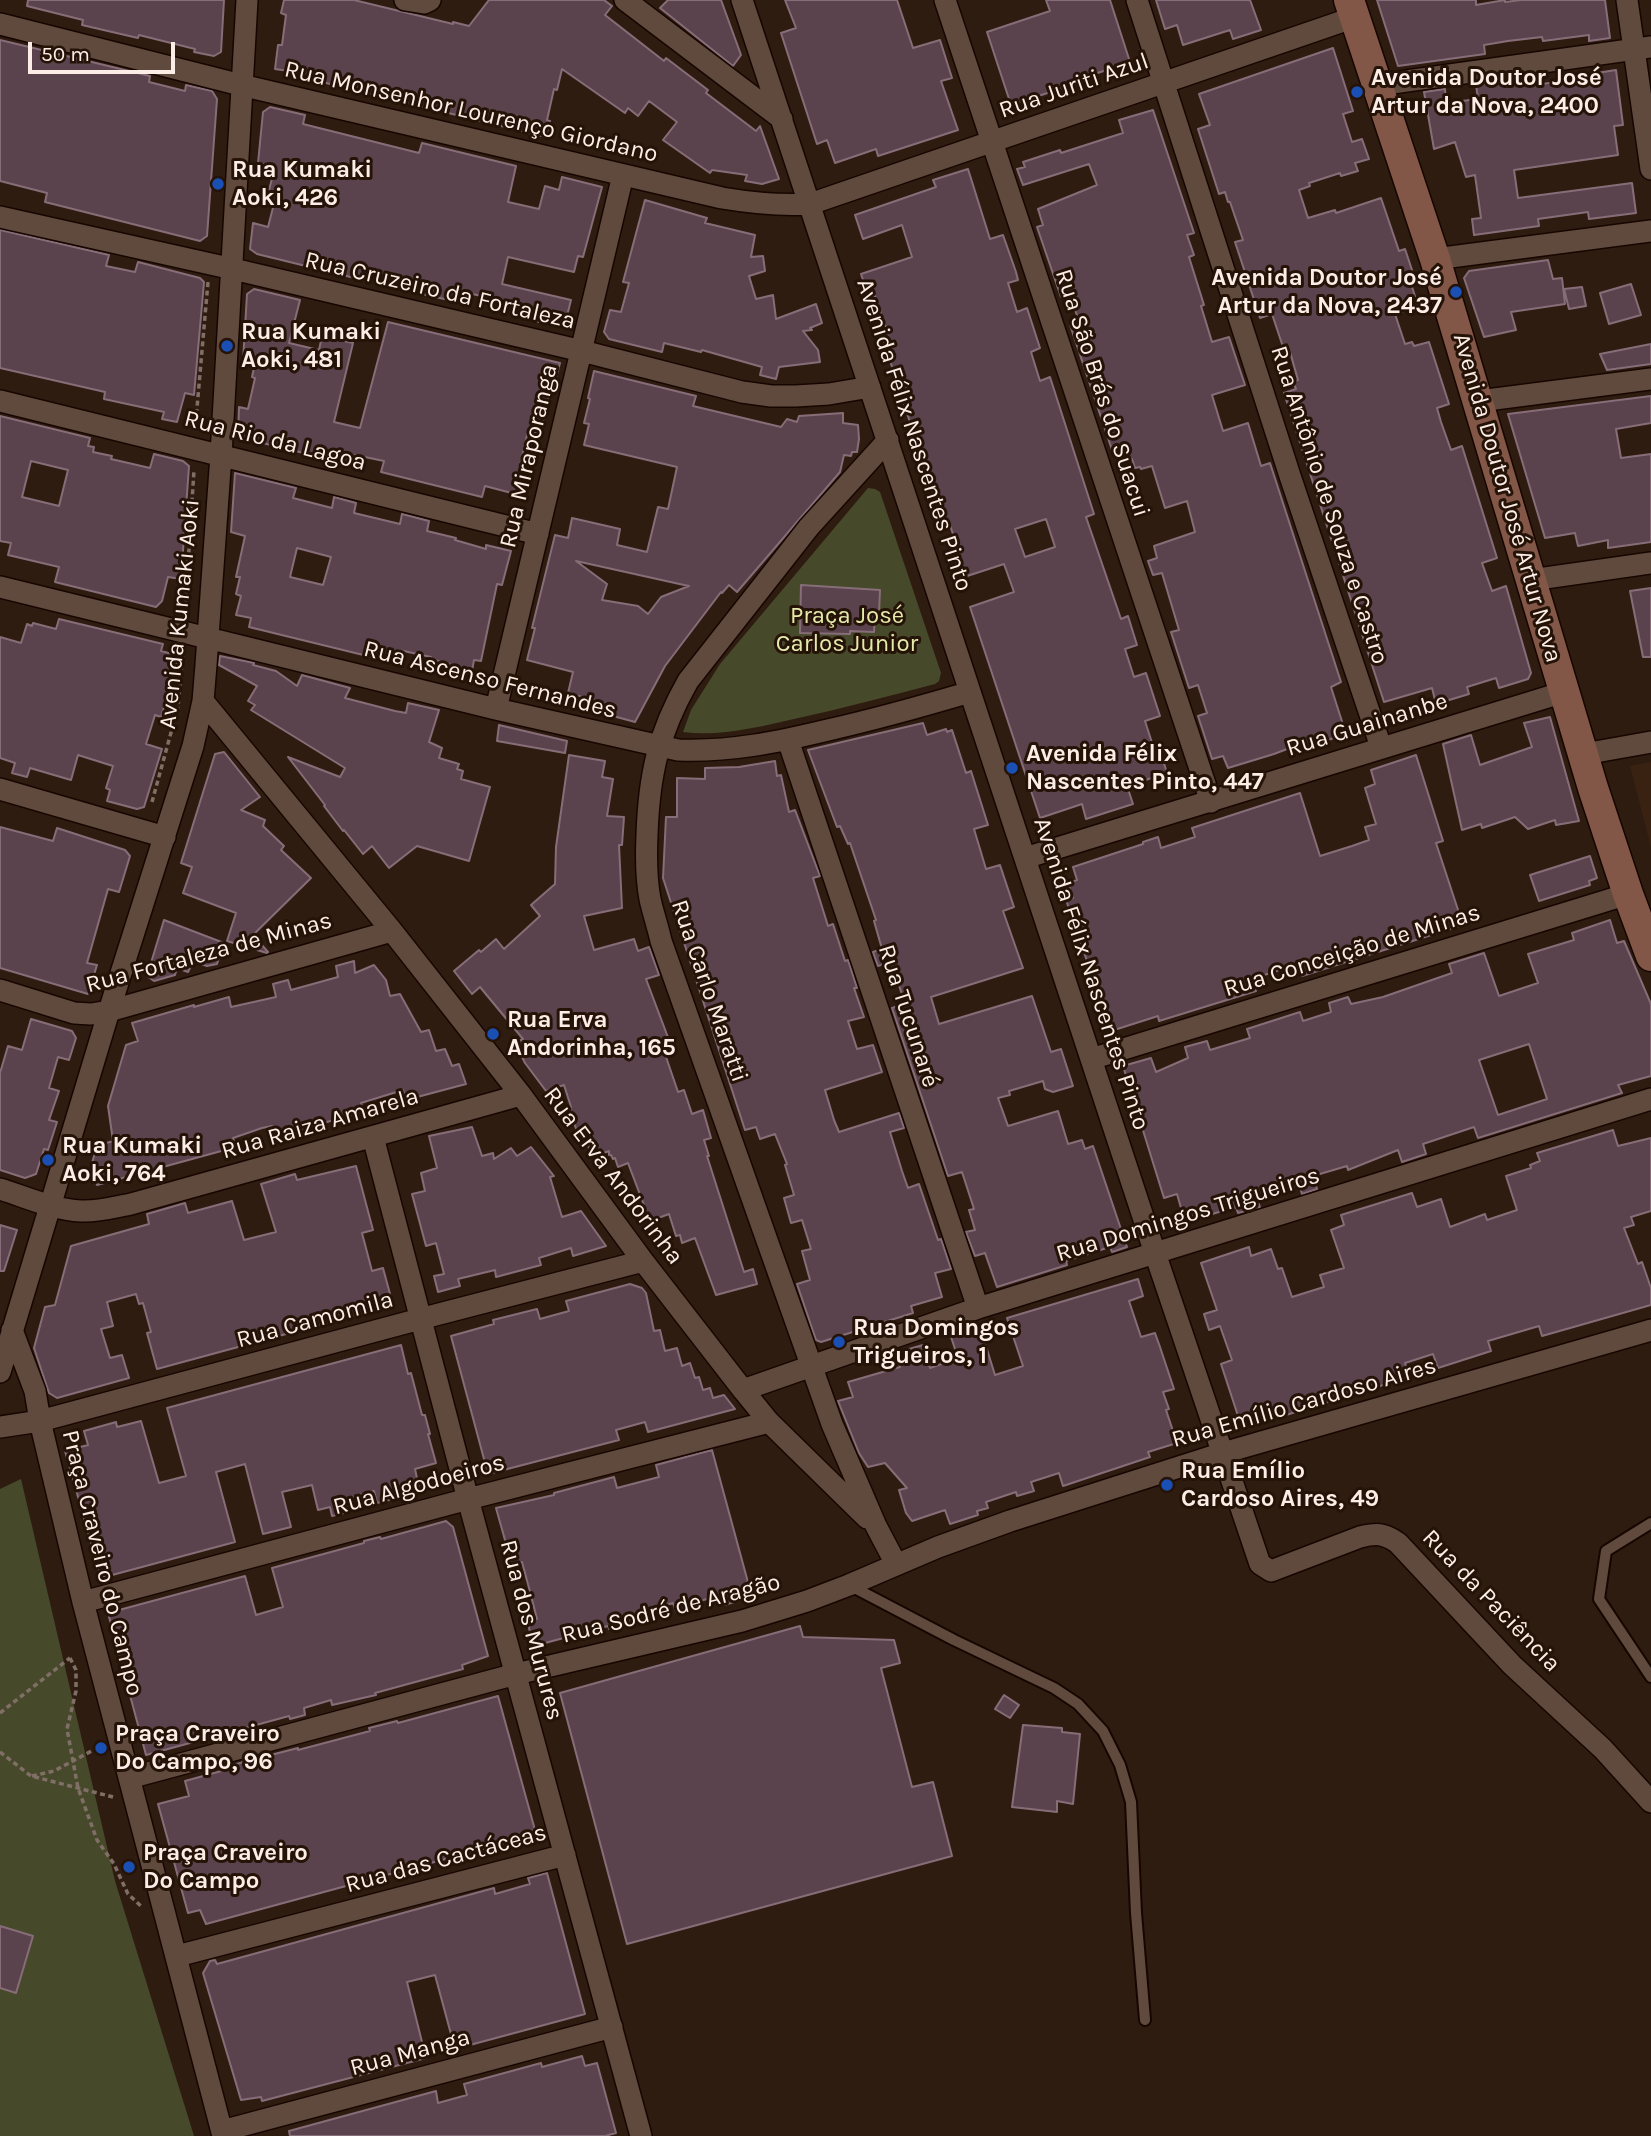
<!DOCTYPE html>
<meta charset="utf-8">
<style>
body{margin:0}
#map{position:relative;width:1651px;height:2136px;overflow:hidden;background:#2f1c11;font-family:Karla,sans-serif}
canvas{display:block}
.scale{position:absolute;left:28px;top:42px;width:147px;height:32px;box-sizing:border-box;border:4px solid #fceee6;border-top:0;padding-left:9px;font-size:21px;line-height:24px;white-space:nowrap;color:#fceee6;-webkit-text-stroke:5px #251308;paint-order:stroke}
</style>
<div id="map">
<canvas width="1651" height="2136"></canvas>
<div class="scale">50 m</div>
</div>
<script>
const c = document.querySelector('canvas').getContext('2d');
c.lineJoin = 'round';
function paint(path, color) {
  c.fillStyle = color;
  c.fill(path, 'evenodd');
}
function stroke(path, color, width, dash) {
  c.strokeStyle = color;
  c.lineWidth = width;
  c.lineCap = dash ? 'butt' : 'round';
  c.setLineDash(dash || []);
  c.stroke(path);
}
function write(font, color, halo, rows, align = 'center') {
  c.font = font + ' Karla,sans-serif';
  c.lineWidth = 6;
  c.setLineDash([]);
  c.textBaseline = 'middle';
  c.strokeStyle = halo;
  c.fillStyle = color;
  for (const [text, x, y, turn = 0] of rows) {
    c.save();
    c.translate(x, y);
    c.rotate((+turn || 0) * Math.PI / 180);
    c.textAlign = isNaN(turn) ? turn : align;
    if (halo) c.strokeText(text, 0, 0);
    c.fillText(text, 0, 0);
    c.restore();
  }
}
paint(new Path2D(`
 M1651,762V847L1630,766Z`), '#3a2212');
paint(new Path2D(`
 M868,488L875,489L880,492L941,673L939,681L935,684C888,696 841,709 794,719C758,727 720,737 683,732L691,710L720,664Z
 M21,1479L115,1881L194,2136H0V1489Z`), '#47492b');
const building = new Path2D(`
 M28,0H224L221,52L214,56L194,52L195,49L139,35L138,38L82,25L83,20L27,6Z
 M284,0H354L453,24V22L469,26L489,0H604L612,6L605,15L664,61L666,58L708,90L706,93L756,131L760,126L779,179L762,184L745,181L747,175L712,170L710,173L663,140L677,122L649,101L638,116L628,108L625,113L562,69L557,90L554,89L547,120L550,121L546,137L322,82L323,76L275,69L278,45H282L286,15L281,13Z
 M668,0H721L741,55L733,66L660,8Z
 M785,0H897L913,48L940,40L952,78L941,81L958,130L878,156L876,149L835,163L827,140L817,144L781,33L796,28Z
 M1046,0H1110L1130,62L1086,77L1087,80L1011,105L987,32L1050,11Z
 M1156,0H1250L1261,30L1233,39L1230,30L1183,45L1177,25L1165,29Z
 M1377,0H1476V5L1505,0V2L1521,0H1605L1610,38L1589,41V35L1543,41L1542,37L1508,41L1484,45L1485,54L1398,66Z
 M0,40L150,76L149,82L185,91L186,85L212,91L217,99L207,236L200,241L45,202L47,193L0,181Z
 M1333,48L1353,111L1343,114L1352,142L1362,139L1369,159L1355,163L1358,171L1341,176L1340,173L1309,183L1310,186L1299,190L1308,218L1335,210L1336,213L1381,198L1399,251L1405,249L1414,276L1409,277L1418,306L1395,314L1405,344L1412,342L1414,346L1429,342L1449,404L1437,408L1441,422L1451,450L1462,446L1497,558L1482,563L1492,591L1506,586L1531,673L1528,679L1499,688L1496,678L1467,687L1469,694L1436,704L1432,688L1384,702L1284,393L1296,389L1293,382L1298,380L1288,345L1283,347L1272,314L1260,318L1235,242L1243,240L1230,202H1228L1225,192L1219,194L1198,129L1210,125L1199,94Z
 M1616,70L1623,125L1614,126L1618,155L1514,170L1518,198L1632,183L1636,213L1589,219L1588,212L1538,219L1539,226L1474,235L1472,219L1481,218L1475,175L1466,177L1455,142L1434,149L1424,92L1445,89L1446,103L1478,99L1476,85L1541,76L1542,84L1577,79V76Z
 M270,107L305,115L303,124L419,153L422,143L516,166L508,202L539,209L545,186L559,190L562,177L602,187L583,257L578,256L574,272L508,257L502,284L571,300L567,316L542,310L539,322L523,318L526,308L516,304L455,290L453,301L396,288L398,277L369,270L367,281L257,254L250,249L253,223L268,227L276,196L268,194L275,167L258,163L263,112Z
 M1153,110L1194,233L1187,235L1194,255L1189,257L1204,305L1201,306L1212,342L1229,337L1245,385L1212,395L1223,431L1248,423L1261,466L1270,463L1341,682L1331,687L1346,734L1310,746L1308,741L1274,754L1228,768L1223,756L1212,759L1198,716L1207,713L1198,685L1189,688L1171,632L1179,630L1162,573L1153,575L1148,561L1157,558L1154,546L1195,532L1187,501L1165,508L1152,466L1141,469L1140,467L1135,468L1132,459L1119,463L1116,455L1114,456L1070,325L1079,322L1070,294L1061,297L1037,227L1043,225L1038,209L1097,185L1089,164L1023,185L1017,169L1025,167L1023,162L1060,150L1061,153L1123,133L1119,120Z
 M968,169L990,239L1003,235L1016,272L1018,280L1008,283L1017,312L1027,308L1040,348L1031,352L1040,381L1050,377L1094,514L1086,517L1121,619L1128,616L1137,645L1125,649L1134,677L1146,673L1160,716L1145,721L1154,749L1159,747L1167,773L1127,786L1133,804L1086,819L1082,804L1040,818L970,607L1014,592L1004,564L961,578L952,550L958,548L948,520L942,521L880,330L886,328L875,296L869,298L861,274L912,257L902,225L863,239L855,215L936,187L933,180ZM1046,519L1055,547L1025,557L1015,529Z
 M645,200L707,218L705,223L755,235L751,257L763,256L765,271L749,276L756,299L773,295L776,319L816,304L822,323L810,328L812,330L803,331L818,350L820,362L779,367L776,379L760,375L762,367L702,350L701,352L664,343L662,352L609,339L604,332L610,310L621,312L629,283L623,282Z
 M0,230L109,255L106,266L135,272L138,262L200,278L204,282L194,395L185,393L177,422L162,419L164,412L104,399L105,392L0,368Z
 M1548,260L1553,279L1562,278L1565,304L1511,312L1516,330L1484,337L1464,278L1469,271Z
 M1631,284L1641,315L1609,324L1600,293Z
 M1582,287L1586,306L1569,309L1564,289Z
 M254,289L300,300L289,343L319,350L322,336L353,343L334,422L360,428L388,322L560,363L555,382H552L540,434L528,431L519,470L529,472L523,496L485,486L482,497L381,472L384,461L355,455L353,465L238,437L239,407L248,409L255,378L252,377L255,363L243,361L247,294Z
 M1651,344V364L1607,370L1600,354Z
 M594,371L696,396L693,406L781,427L787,419L797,422L799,416L843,413V423L858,425L859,439L857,452H852L851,456L844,455L840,472L737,592L729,585L722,593L721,592L665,666L635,722L613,716L614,706L568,693L573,672L527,660L535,628H532L555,535L568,538L572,518L620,529L617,545L647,552L658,507L668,509L677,467L584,445L589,424L584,423L590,399L588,398ZM576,561L684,585L689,586L661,597L648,614L638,606L602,600L607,584Z
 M1651,396V423L1616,429L1621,458L1651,454V542L1608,548V540L1578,546L1575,533L1545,538L1508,414Z
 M0,416L90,438L88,446L94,447L93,452L112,456L111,459L150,468L154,454L183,461L189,466L181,579L168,577L162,601L156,607L55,582L59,567L8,555L11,543L0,541ZM31,461L68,470L59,506L22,497Z
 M235,473L296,488L293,498L332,508L334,497L356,503L354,513L400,524L402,514L429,521L427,531L456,538L455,540L486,549V545L511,551L502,585L497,584L481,661L474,660L472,671L431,659V657L399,650L396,663L249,627L251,618L236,615L241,596L236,594L240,577H236L245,536L231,532ZM297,548L331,557L323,585L290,577Z
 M801,585L880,590L879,614H875L874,632L850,631V634L800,633Z
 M1651,588V657H1643L1630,591Z
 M59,619L163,644L161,651L176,655L177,663L161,717L155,715L146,744L162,749L144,807L137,809L107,801L110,790L106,788L113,766L78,755L71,780L30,768L27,777L12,773L15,763L0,758V637L21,643L27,624L32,626L33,623L56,629Z
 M220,656L254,663L253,665L276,671L297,686L302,675L350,688L345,698L395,711L406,713L408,703L439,710L429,742L442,748L439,758L459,764L457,769L463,771L461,779L490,787L469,861L417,846L389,868L372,846L363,854L344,830L343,831L324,806L325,805L288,757L340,777L345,768L251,710L255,705L248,701L257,686L219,665Z
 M1550,717L1579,821L1556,825L1555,820L1528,829L1515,817L1482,828L1481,824L1462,830L1443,744L1471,735L1480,765L1532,747L1524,723Z
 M923,723L927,735L946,729L947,732L952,730L966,773L971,771L988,825L974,829L986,869L1000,865L1014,907L1003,911L1023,968L931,997L939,1024L1032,996L1051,1052L1061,1049L1073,1086L1053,1092L1045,1089L1043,1081L1009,1091L1010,1095L998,1098L1008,1126L1058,1111L1068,1144L1082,1140L1085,1149L1093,1146L1127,1247L1112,1252L1110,1247L1066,1261L1067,1265L997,1287L985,1253L975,1256L966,1232L975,1230L969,1210L974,1209L962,1172L948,1176L892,1008L905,1004L895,973L890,962L878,966L873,952L882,949L874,921L876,920L850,843L848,844L840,826L837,827L808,750Z
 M499,725L567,741L565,753L497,741Z
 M224,752L260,797L241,810L265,820L263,826L284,846L281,850L311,878L253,935L268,952L267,953L227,941L236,913L183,893L192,867L181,863L215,754Z
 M569,755L605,761L602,777L613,779L607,816L624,817L622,845H619L622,908L584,916L594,950L634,939L638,951L649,947L659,975L646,979L672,1048L664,1051L678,1092L684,1090L692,1114L703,1110L711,1138L704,1140L709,1156H707L744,1272L753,1269L757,1284L716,1295L695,1238L682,1243L680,1235L676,1236L669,1214L650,1221L628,1163L618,1167L615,1158L613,1159L611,1155H609V1151L595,1156L577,1131L570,1113L571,1107L564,1085L546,1091L525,1063L515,1043L523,1039L480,987L472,994L454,971L479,950L481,952L496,939L504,949L540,916L531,905L555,884L556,847Z
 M1416,755L1443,841L1436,843L1463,925L1302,976L1298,964L1252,979L1256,991L1159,1021L1158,1016L1111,1031L1066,900L1073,898L1068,883L1077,880L1073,867L1143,844V842L1158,837L1161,848L1195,837L1192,828L1300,793L1320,856L1352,846L1369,840L1365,827L1376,824L1365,788L1375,784L1371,770Z
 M775,761L777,776L781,775L789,812L795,810L820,876L813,878L828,926L833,924L845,961L848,960L857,988H854L864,1017L848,1021L857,1049L873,1045L882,1072L825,1090L834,1120L839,1132L899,1113L904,1128L890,1132L902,1171L908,1188L919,1184L938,1240L941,1239L951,1269L935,1273L942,1297L911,1306L913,1313L821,1342L816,1340L797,1284L810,1280L802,1251L811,1249L802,1220L791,1223L784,1198L794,1195L785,1165L787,1164L775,1134L760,1139L756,1127L745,1130L663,878L666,817H677V778L705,779V768L739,767Z
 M0,827L53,841L57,828L125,850L130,856L119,892L108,889L87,963L97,965L88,994L0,968Z
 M1590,856L1597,878L1589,881L1590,885L1539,901L1530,875Z
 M164,920L224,943L217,964L207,966L193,961L188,972L177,968L175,975L154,981L147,976Z
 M1610,920L1617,943L1624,941L1651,1004V1076L1618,1085L1622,1093L1478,1138L1474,1127L1423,1144L1426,1154L1402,1162L1398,1150L1348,1170L1347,1166L1313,1176L1317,1189L1302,1194L1299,1185L1257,1199L1260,1207L1238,1213L1236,1207L1185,1222L1177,1194L1164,1198L1123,1066L1151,1058L1156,1072L1188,1058L1185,1047L1207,1041L1210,1050L1250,1038L1247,1029L1300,1012L1303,1021L1331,1012L1329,1003L1348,997L1351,1004L1383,997L1452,973L1449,964L1484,953L1499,996L1538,983L1528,954L1574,940L1572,933ZM1529,1044L1547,1099L1498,1115L1479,1060Z
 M354,961L355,973L374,965L386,980L390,996L400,994L421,1032L429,1030L436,1051L445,1049L452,1066L459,1064L466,1084L406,1100L403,1090L361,1103L364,1112L275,1136L272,1126L262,1128L233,1138L236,1147L97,1185L92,1163L97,1146L113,1141L108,1106L126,1045L138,1041L132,1023L194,1005V1007L229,997L231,1007L276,997L273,984L288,980L291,990L338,977L336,966Z
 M31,1019L72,1031L76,1038L69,1060L58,1057L49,1088L59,1091L49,1120L57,1122L48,1150L44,1149L36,1174L25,1178L0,1170V1073L8,1046L22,1050Z
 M472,1127L482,1156L493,1153L494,1159L511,1148L517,1156L531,1147L554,1176L550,1177L562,1217L581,1211L606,1246L573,1256L571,1248L539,1258L541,1265L496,1277L495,1270L458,1279L460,1286L438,1292L434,1276L444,1274L436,1243L426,1246L412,1194L425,1191L421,1173L437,1168L429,1136Z
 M1613,1130L1618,1146L1651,1138V1211L1631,1217L1634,1225L1624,1228L1638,1264L1642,1262L1651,1288V1305L1542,1336L1539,1326L1488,1341L1491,1351L1438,1368L1433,1354L1405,1363L1409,1377L1286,1415L1282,1405L1239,1419L1221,1364L1232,1360L1220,1326L1209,1330L1204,1314L1217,1310L1201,1263L1249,1247L1251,1256L1271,1249L1278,1269L1282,1268L1292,1297L1324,1287L1320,1275L1344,1268L1331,1230L1344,1225L1341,1215L1412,1193L1417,1207L1441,1199L1450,1227L1485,1214L1487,1220L1517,1210L1506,1176L1531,1168L1530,1165L1540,1161L1537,1153Z
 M356,1166L373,1230L362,1233L372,1271L383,1268L393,1305L157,1369L147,1333L151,1332L143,1303L139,1304L136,1294L107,1302L113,1326L101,1329L110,1358L122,1355L129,1378L57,1398L49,1393L34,1348L45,1307L55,1305L71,1246L149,1224L147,1214L185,1203L188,1213L232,1201L244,1240L276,1232L261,1184L295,1174L297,1180Z
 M0,1225L17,1230L4,1271H0Z
 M1138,1279L1143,1296L1129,1301L1141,1337L1155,1333L1160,1347L1174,1389L1163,1392L1169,1409L1166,1410L1177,1443L1148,1452L1150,1457L1063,1486L1059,1473L1031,1482L1034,1491L1017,1496L1016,1492L986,1502L988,1508L977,1511L978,1515L950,1524L945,1510L912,1521L906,1513L899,1490L907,1488L885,1463L868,1467L859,1453L838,1401L853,1397L848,1382L900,1367L895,1353L923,1345L930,1368L958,1358L951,1337L980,1327L995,1375L1023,1366L1007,1318Z
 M630,1284L642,1288L646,1293L654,1331L660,1330L665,1351L677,1348L682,1366L690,1363L695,1378L699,1377L703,1390L710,1388L713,1398L724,1395L735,1409L648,1432L645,1422L616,1430L619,1440L488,1474L451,1336L494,1324L493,1320L537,1309L540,1319L569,1311L566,1301Z
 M401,1345L408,1374L411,1373L422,1415H425L430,1434H428L436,1463L415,1469L420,1492L377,1503L374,1491L345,1499L348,1512L332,1516L330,1507L318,1510L312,1485L282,1492L291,1527L263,1534L245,1464L216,1472L235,1542L101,1578L65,1451L88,1445L84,1431L116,1422L117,1427L141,1421L159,1483L186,1476L167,1408Z
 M712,1450L752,1597L724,1605L721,1595L693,1603L694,1607L676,1612L673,1603L635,1614L637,1622L609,1629L608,1626L534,1646L527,1621L537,1619L529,1588L522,1562L512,1565L496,1508L554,1495V1493L614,1477L617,1488L659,1477L656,1465Z
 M446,1521L453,1527L488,1656L462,1665L463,1669L375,1693L376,1695L332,1705L331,1700L304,1708L305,1715L290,1719L289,1716L146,1755L108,1613L245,1576L256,1615L283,1607L272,1568L364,1543V1541L380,1537L381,1539Z
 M800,1626L803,1637L894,1640L900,1663L881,1668L912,1787L933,1782L952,1856L627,1944L560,1693Z
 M1004,1695L1019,1705L1010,1718L995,1709Z
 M498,1696L535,1830L522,1833L523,1838L206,1924L200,1910L188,1913L158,1804L189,1796L185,1781L225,1770V1767L255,1759L298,1748V1750L370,1731L369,1728L397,1721L398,1723Z
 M1023,1725L1062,1728V1732L1080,1734L1073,1804L1057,1801V1812L1012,1807Z
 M547,1873L585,2014L455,2049L435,1975L407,1982L426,2058L262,2101L261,2097L241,2100L203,1973L210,1961L215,1960L217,1964L494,1888L495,1894L530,1884L528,1878Z
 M0,1926L33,1936L16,1993L0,1988Z
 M582,2056L585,2066L597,2063L616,2133L605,2136H290L289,2131L436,2091L438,2103L467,2095L464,2084L541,2063L542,2067Z`);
paint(building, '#5a434d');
stroke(building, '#876d77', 2);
const lane = new Path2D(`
 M1651,1523L1606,1551L1599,1599L1651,1677
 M849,1585L954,1640L1054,1688L1078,1704L1103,1731L1120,1765L1131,1802L1136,1913L1145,2020`);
const street = new Path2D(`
 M405,0L424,3L430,0
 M625,0L782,119
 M742,0L1155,1253L1260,1564L1271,1571L1360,1537C1376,1533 1384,1533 1398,1543L1512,1665L1603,1749L1651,1802
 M945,0L1211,802
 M1137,0L1290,476L1381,747
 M1627,0L1651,169
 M0,24L241,85L722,198C752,203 780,206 810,204L1355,17
 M1378,85L1651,47
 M0,217L233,269L582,351L742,392L771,396H796L829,394L870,387
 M1435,259L1651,231
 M0,401L538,534
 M1479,401L1651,379
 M888,440L809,527L688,681C658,734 649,775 647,835C646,857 646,878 650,899C653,913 658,927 661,941L832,1424L876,1526L896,1564
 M1531,580L1651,563
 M0,587L496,709L678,750C730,752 778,742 828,730C876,719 923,706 970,692
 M203,701L392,931L521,1095L643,1261L743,1390L769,1422L867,1518
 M496,709L623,175
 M788,740L978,1308
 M1584,754L1651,742
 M0,789L165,837
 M1025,858L1564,692
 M0,990L74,1013L91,1014L109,1011L392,931
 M1091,1059L1628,894
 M373,1137L468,1499L641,2136
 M0,1189C26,1197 54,1210 81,1211C98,1212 115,1207 131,1204L521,1095
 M12,1330L35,1391L40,1421L83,1602L223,2136
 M0,1372L109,1011L193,746L203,701L206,665L221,455L247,0
 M743,1390L978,1308L1651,1099
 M0,1427L40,1421L420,1319L643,1261
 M83,1602L468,1499L769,1422
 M129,1778L516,1674L742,1621L807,1601L849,1585L938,1547L1010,1521L1223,1453L1651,1330
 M177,1956L565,1855
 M222,2131L612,2027`);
const secondary = new Path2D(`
 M1349,0L1435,259L1593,788L1628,894L1651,956`);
stroke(lane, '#170600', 14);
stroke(street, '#170600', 24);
stroke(secondary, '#170600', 33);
stroke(new Path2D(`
 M195,431L208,282
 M185,613L194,470
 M152,802L178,707L183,652
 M70,1658L76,1670V1691L67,1729L78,1788L97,1840L114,1864L128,1894L142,1907
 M0,1713L70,1658
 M0,1752L31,1776L113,1797
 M32,1776L54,1771L101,1746`), '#806f66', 3.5, [5, 3.5]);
stroke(lane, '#604a3d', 10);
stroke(street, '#604a3d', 21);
stroke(secondary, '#825747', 30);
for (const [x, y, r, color] of [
 [1357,92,7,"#1a4fb4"],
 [218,184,7,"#1a4fb4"],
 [1456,292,7,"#1a4fb4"],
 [227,346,7,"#1a4fb4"],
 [1012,768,7,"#1a4fb4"],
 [493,1034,7,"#1a4fb4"],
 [48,1160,7,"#1a4fb4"],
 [839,1342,7,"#1a4fb4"],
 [1167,1485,7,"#1a4fb4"],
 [101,1748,7,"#1a4fb4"],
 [129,1867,7,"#1a4fb4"]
]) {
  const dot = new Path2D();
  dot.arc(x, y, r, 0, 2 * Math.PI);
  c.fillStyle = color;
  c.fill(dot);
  stroke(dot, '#251308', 2.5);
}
write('bold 24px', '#fceee6', '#251308', [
 ["Avenida Doutor José",1371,78],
 ["Artur da Nova, 2400",1371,106],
 ["Rua Kumaki",232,170],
 ["Aoki, 426",232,198],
 ["Avenida Doutor José",1442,278,"right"],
 ["Artur da Nova, 2437",1442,306,"right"],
 ["Rua Kumaki",241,332],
 ["Aoki, 481",241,360],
 ["Avenida Félix",1026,754],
 ["Nascentes Pinto, 447",1026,782],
 ["Rua Erva",507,1020],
 ["Andorinha, 165",507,1048],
 ["Rua Kumaki",62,1146],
 ["Aoki, 764",62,1174],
 ["Rua Domingos",853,1328],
 ["Trigueiros, 1",853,1356],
 ["Rua Emílio",1181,1471],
 ["Cardoso Aires, 49",1181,1499],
 ["Praça Craveiro",115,1734],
 ["Do Campo, 96",115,1762],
 ["Praça Craveiro",143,1853],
 ["Do Campo",143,1881]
], 'left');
write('24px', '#fceee6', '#251308', [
 ["Rua Juriti Azul",1074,86,-19],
 ["Rua Monsenhor Lourenço Giordano",471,112,13],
 ["Rua Cruzeiro da Fortaleza",440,291,13],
 ["Rua São Brás do Suacui",1102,393,72],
 ["Avenida Félix Nascentes Pinto",914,435,72],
 ["Rua Rio da Lagoa",275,441,14],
 ["Rua Miraporanga",529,456,-77],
 ["Avenida Doutor José Artur Nova",1507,498,74],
 ["Rua Antônio de Souza e Castro",1329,505,72],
 ["Avenida Kumaki Aoki",180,614,-84],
 ["Rua Ascenso Fernandes",490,680,14],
 ["Rua Guainanbe",1367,725,-17],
 ["Rua Conceição de Minas",1352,951,-17],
 ["Rua Fortaleza de Minas",209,953,-15],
 ["Avenida Félix Nascentes Pinto",1091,974,72],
 ["Rua Carlo Maratti",709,991,71],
 ["Rua Tucunaré",908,1016,72],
 ["Rua Raiza Amarela",320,1124,-16],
 ["Rua Erva Andorinha",613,1176,53],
 ["Rua Domingos Trigueiros",1188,1215,-17],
 ["Rua Camomila",315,1320,-15],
 ["Rua Emílio Cardoso Aires",1304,1403,-16],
 ["Rua Algodoeiros",419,1485,-15],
 ["Praça Craveiro do Campo",102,1563,76],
 ["Rua da Paciência",1491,1601,46],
 ["Rua Sodré de Aragão",671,1609,-14],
 ["Rua dos Murures",531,1630,75],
 ["Rua das Cactáceas",446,1859,-15],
 ["Rua Manga",410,2053,-15]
]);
write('24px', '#e4eaaa', '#251308', [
 ["Praça José",847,616],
 ["Carlos Junior",847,644]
]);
</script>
